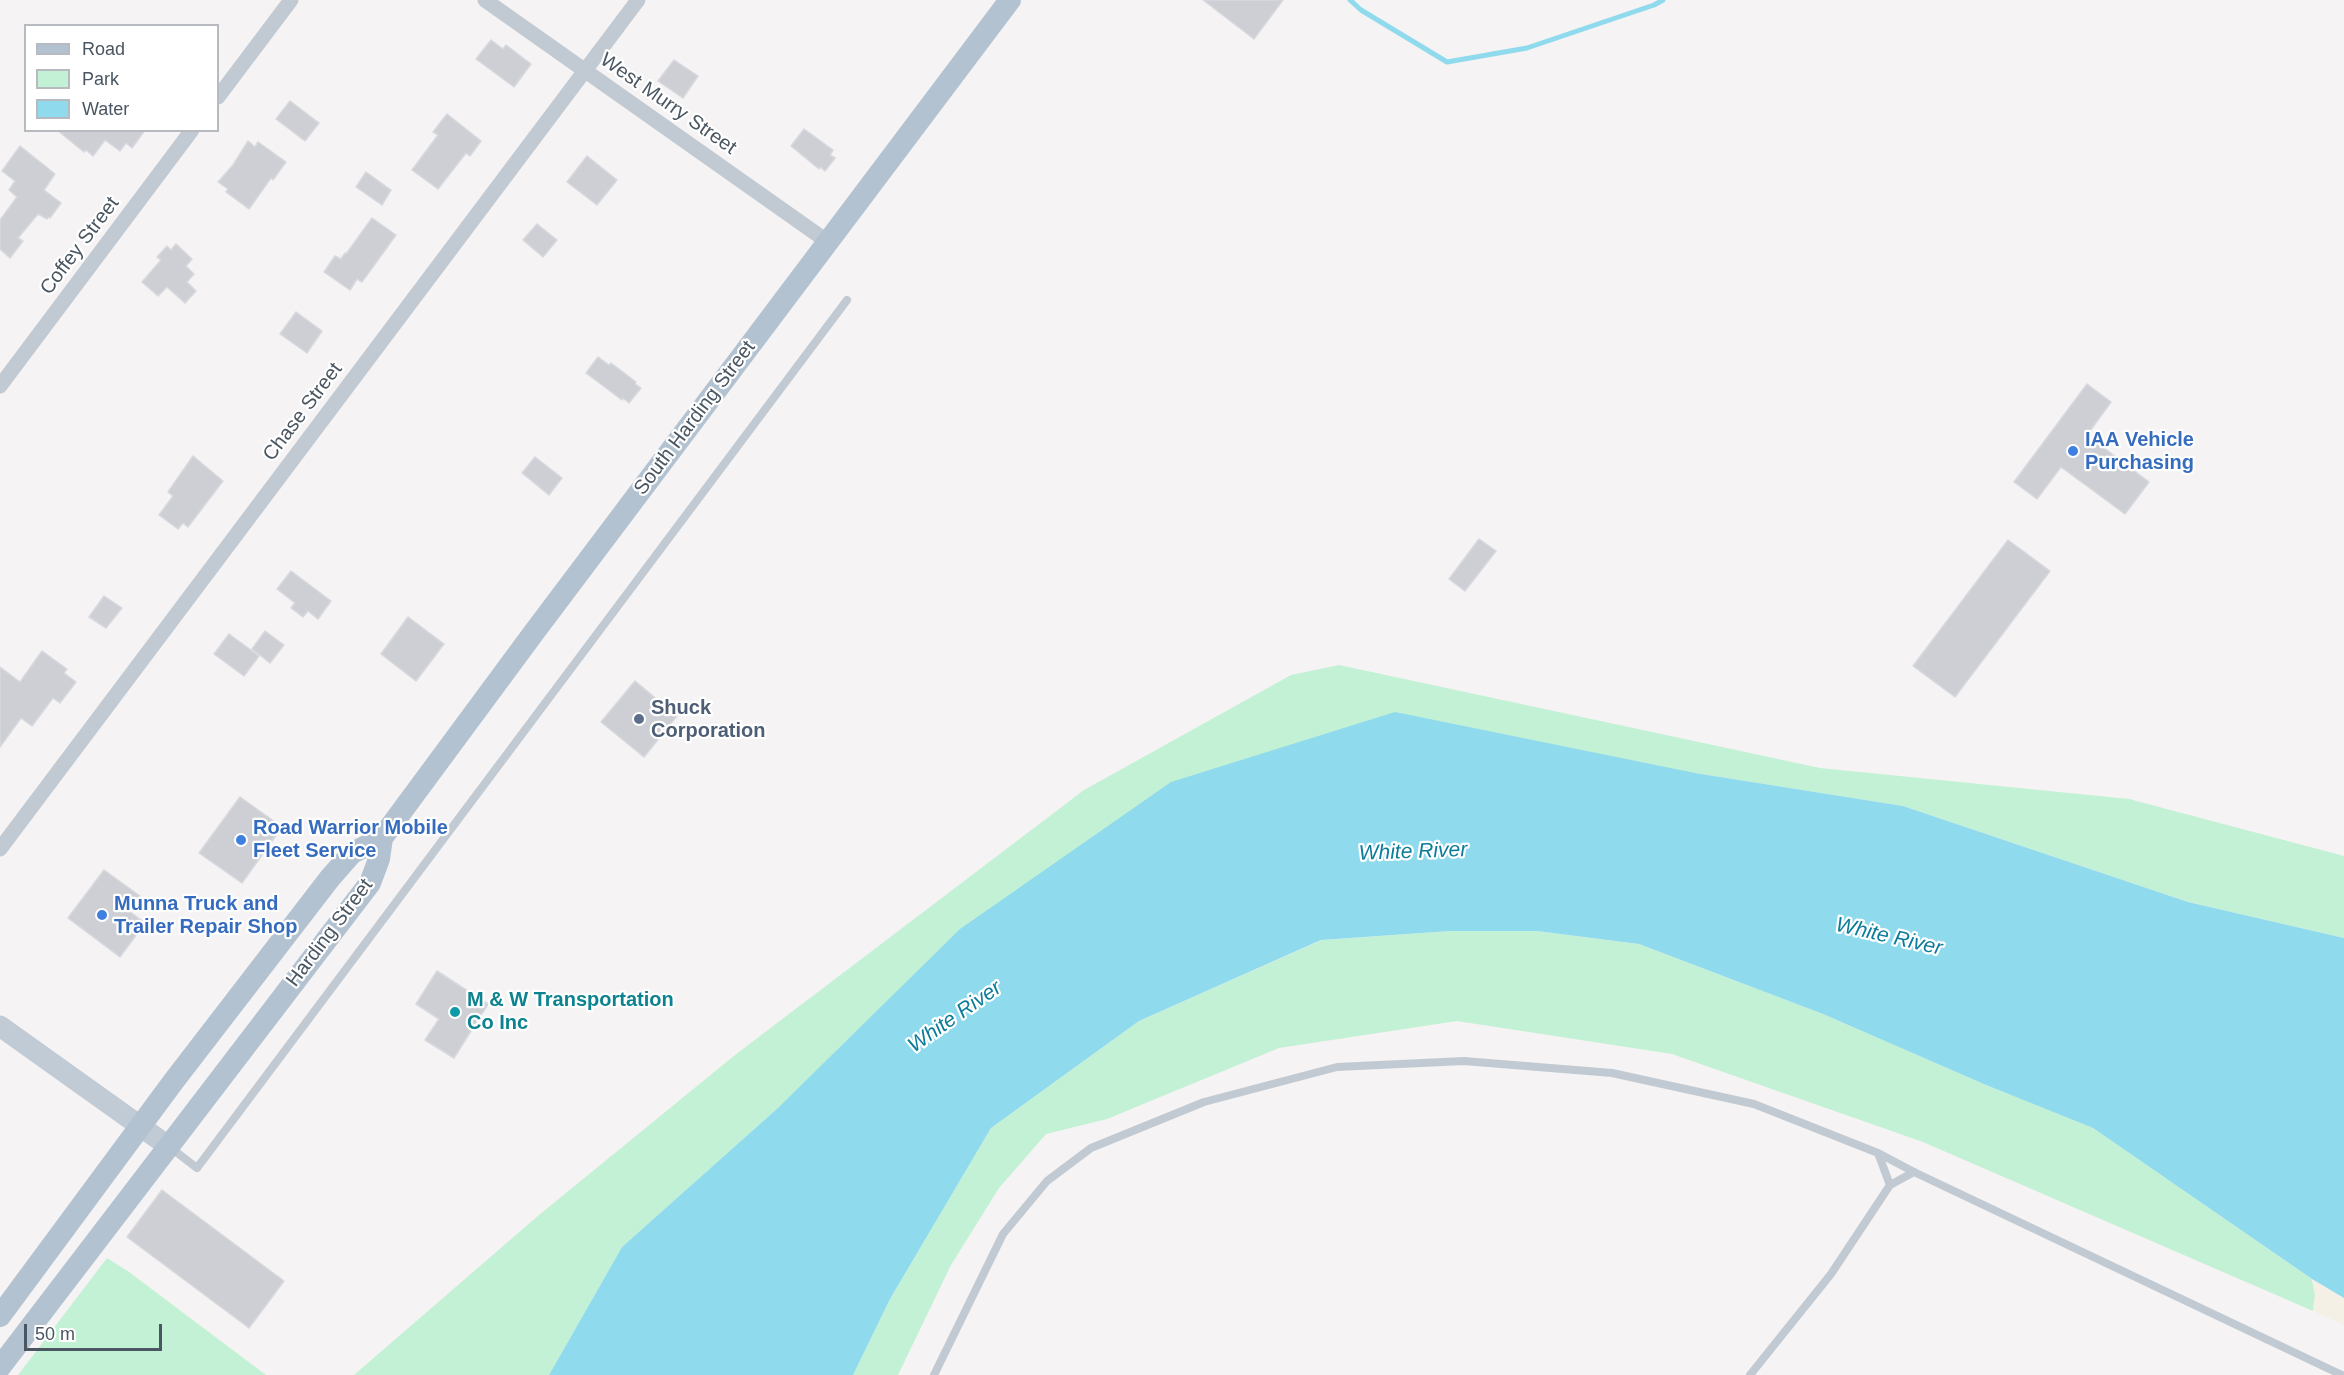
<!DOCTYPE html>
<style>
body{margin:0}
#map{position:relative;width:2344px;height:1375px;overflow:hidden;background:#f5f3f3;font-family:Helvetica,sans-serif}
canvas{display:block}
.legend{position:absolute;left:24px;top:24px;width:195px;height:108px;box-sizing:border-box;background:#fff;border:2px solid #b7bbc0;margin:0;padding:8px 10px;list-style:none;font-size:18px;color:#4a5661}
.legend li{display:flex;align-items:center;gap:12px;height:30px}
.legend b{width:30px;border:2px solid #b7bbc0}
.scale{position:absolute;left:24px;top:1324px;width:138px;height:27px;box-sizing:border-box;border:3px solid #4a5661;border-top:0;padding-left:8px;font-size:18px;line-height:21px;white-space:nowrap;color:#4a5661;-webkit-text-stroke:4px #fff;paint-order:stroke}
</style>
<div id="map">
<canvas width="2344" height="1375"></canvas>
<ul class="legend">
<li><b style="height:8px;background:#b3c2d1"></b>Road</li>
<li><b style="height:16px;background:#c3f1d5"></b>Park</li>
<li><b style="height:16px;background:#90daee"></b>Water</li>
</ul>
<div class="scale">50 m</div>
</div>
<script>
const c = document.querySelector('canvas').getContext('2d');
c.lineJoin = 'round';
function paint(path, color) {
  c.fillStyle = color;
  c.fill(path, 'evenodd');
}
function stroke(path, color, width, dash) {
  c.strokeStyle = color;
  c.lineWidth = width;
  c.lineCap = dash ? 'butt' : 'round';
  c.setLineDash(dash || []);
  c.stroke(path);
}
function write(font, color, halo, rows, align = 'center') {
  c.font = font + ' Helvetica,sans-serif';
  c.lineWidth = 4.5;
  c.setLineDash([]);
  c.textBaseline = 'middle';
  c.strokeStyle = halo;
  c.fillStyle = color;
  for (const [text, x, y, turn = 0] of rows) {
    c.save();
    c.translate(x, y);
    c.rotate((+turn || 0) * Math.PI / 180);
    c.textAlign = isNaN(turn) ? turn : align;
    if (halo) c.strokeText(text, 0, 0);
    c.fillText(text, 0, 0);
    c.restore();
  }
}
paint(new Path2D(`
 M1339,665L1820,768L2129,799L2344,856V938L2188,902L1903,806L1695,773L779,1107L622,1247L549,1375H354L539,1215L735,1055L1084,790L1291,675Z
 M1450,931H1537L1639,944L1823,1014L1986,1085L2093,1128L2312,1279L2315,1295L2313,1311L1923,1142L1672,1054L1457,1021L1279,1048L1107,1119L1046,1134L999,1188L951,1265L898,1375H853L890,1299L991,1128L1139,1021L1322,940Z
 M107,1258L129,1272L266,1375H18Z`), '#c3f1d5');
paint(new Path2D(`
 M2312,1279L2344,1298V1325L2313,1311L2315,1295Z`), '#f5f0e5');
paint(new Path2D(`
 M1395,712L1695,773L1903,806L2188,902L2344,938V1298L2312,1279L2093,1128L1986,1085L1823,1014L1639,944L1537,931H1450L1321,940L1139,1021L991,1128L890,1299L853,1375H549L622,1247L779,1107L960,929L1171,782Z`), '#90daee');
stroke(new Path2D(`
 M1350,0L1361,10L1447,62L1527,48L1654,5L1663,0`), '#90daee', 5);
const building = new Path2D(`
 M1203,0H1283L1254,39Z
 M491,40L503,49L506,45L531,64L514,87L476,59Z
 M674,60L698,76L683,98L658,81Z
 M290,101L319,123L305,141L276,119Z
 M447,114L481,141L470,156L466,153L438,189L412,170L438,135L433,132Z
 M804,129L833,150L830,155L835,158L825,171L820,167L819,169L791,146Z
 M57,130H145L132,148L126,143L120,151L105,140L93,156L86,150L84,152Z
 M248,141L255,147L258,142L286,162L273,180L271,178L249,209L226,192L228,189L218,182L233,165Z
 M20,146L55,174L44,190L61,203L50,218L48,217L47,219L38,214L18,238L23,241L10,258L0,249V220L17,197L9,190L15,181L2,171Z
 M587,156L617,180L597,205L567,182Z
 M366,172L391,190L382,205L356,187Z
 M372,218L396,235L362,282L357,279L350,290L324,272L335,256L341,259L345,253L346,254Z
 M537,224L557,240L543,257L523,240Z
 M176,244L192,259L186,266L194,274L187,282L196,291L185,303L167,287L158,296L142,282L161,260L157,257L167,246L171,250Z
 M296,312L322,331L307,353L280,334Z
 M598,357L609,365L611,363L636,382L635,384L641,388L629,403L623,398L622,400L586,373Z
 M2087,384L2111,402L2087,435L2149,482L2125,514L2061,467L2037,499L2014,482Z
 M193,456L223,481L188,527L183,523L178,529L159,515L173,496L168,492Z
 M535,457L562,478L549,495L522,473Z
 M1479,539L1496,551L1465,591L1449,579Z
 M2008,540L2050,571L1955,697L1913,666Z
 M291,571L331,601L318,619L308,611L303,617L291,608L295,603L277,589Z
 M104,596L122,608L106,628L89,617Z
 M408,617L444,644L416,681L381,654Z
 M265,631L284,645L270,663L252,649Z
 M229,634L259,656L244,676L214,654Z
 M42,651L67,669L64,673L76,682L60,703L53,698L32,726L21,718L0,747V667L20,682Z
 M635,681L677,716L644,757L601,722Z
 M240,797L282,827L242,883L199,853Z
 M104,870L140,896L129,911L145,923L120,957L68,918Z
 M437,971L488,1004L454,1058L425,1040L439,1019L416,1004Z
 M162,1190L284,1281L249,1328L127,1237Z`);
paint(building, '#cdcfd5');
stroke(building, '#d7d9de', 1.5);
stroke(new Path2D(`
 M171,1148L197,1168L847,300
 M1914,1172L1890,1185L1878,1153L1914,1172L2342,1375
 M934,1375L1003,1234L1047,1181L1091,1148L1204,1102L1337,1067L1464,1061L1612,1073L1754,1104L1878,1153
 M1750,1375L1831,1274L1890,1185`), '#c1cad2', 8);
stroke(new Path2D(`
 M485,0L828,242
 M218,97L291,0
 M0,386L192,130
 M0,849L638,0`), '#c1cad2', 15);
stroke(new Path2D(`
 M0,1026L168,1146`), '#c1cbd6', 21);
stroke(new Path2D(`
 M0,1316L173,1082L330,878L352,853L382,838
 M0,1367L370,883L379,859L382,838L535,631L1010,0`), '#b3c2d1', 22);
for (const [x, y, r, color] of [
 [2073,451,6,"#3f7fe0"],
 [639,719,6,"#5c6f8a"],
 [241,840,6,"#3f7fe0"],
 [102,915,6,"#3f7fe0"],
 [455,1012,6,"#0f9aa8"]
]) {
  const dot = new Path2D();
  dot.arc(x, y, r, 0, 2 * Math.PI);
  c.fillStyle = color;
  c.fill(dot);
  stroke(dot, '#fff', 2);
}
write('20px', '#4a5661', '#fff', [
 ["West Murry Street",668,104,35],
 ["Coffey Street",80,246,-53],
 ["Chase Street",303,412,-53],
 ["South Harding Street",695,418,-53],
 ["Harding Street",330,933,-53]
]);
write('bold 20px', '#366cbe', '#fff', [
 ["IAA Vehicle",2085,440],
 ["Purchasing",2085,463],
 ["Road Warrior Mobile",253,828],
 ["Fleet Service",253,851],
 ["Munna Truck and",114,904],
 ["Trailer Repair Shop",114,927]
], 'left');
write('bold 20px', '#4e5e75', '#fff', [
 ["Shuck",651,708],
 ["Corporation",651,731]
], 'left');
write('bold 20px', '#0d838f', '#fff', [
 ["M & W Transportation",467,1000],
 ["Co Inc",467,1023]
], 'left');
write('italic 21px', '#0c7c9b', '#fff', [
 ["White River",1413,852,-2],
 ["White River",1889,937,13],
 ["White River",955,1017,-35]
]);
</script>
